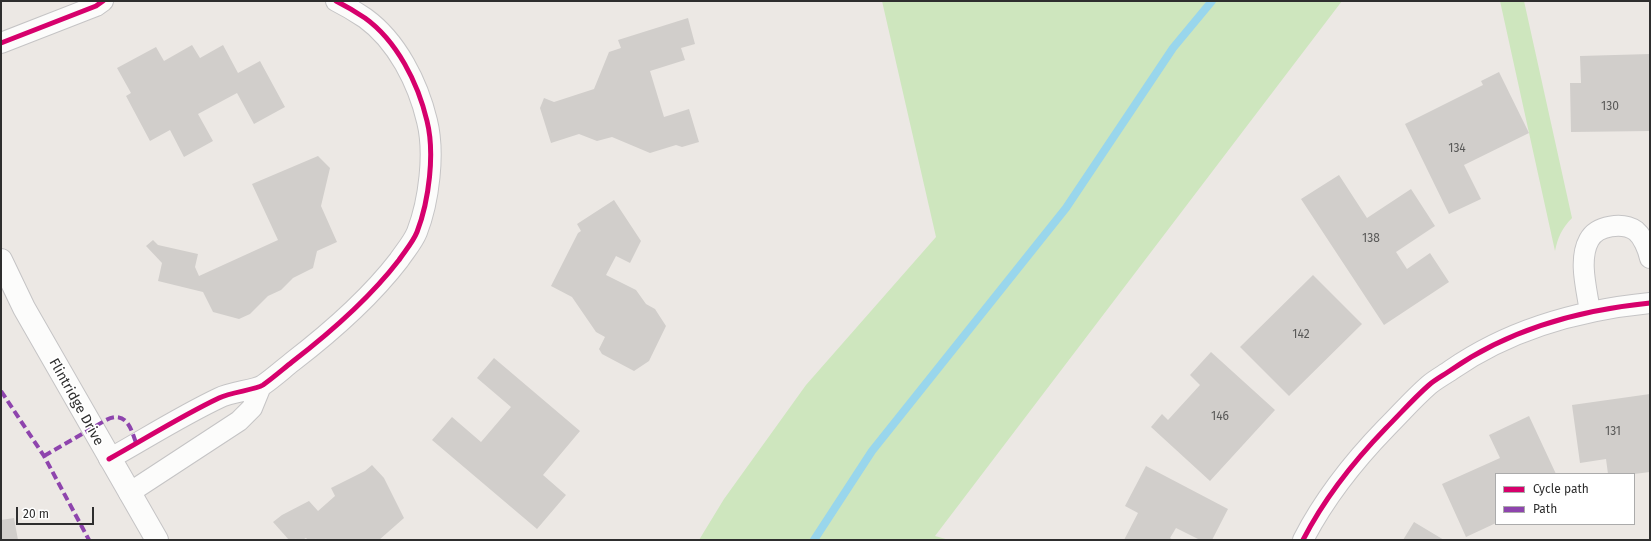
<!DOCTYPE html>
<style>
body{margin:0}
#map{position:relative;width:1651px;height:541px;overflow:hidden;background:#ece8e4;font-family:"Fira Sans",sans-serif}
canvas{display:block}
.frame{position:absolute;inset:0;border:2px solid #2e2e2e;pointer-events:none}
.legend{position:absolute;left:1495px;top:473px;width:140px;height:52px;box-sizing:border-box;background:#fff;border:1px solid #ababab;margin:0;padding:5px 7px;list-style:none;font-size:12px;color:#2e2e2e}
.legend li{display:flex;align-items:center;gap:8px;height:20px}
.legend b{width:20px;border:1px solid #ababab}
.scale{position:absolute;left:16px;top:507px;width:78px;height:18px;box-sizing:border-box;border:2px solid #2e2e2e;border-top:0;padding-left:5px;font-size:12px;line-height:14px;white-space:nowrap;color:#2e2e2e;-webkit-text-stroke:3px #fff;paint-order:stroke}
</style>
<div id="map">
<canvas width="1651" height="541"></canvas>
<div class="frame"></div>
<ul class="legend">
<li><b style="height:5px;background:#d6006c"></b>Cycle path</li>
<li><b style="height:5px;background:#8e44ad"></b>Path</li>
</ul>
<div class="scale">20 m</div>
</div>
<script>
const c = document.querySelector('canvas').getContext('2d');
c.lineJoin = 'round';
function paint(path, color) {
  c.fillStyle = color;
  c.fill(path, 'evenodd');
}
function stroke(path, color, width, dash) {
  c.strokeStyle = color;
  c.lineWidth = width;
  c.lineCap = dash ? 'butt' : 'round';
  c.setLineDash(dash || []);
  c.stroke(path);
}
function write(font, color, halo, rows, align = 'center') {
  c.font = font + ' "Fira Sans",sans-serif';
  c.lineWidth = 3.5;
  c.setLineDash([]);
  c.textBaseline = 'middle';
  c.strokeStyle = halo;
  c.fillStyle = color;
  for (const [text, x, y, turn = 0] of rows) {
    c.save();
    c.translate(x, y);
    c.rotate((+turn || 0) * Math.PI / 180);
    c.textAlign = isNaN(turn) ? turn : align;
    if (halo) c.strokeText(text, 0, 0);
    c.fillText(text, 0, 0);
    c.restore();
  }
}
paint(new Path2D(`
 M882,1H1342L935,536L949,540H699L724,499L806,385L936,237Z
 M1500,1H1524L1572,218C1562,228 1558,237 1555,251Z`), '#cee6be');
stroke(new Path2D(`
 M814,540L872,451L1066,208L1173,48L1212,1`), '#99d6ec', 8);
paint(new Path2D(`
 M688,18L695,44L681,48L685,60L650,71L664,117L689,109L699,142L682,147L676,145L650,153L612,137L597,141L579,134L551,143L540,108L544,98L554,102L594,89L609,52L621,48L618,40Z
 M192,45L200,58L223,45L238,73L260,61L285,107L254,124L237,93L198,114L213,141L184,157L170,130L150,141L126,96L131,93L117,68L156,47L164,61Z
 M1650,54V131L1571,132L1570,83H1581L1580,56Z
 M1499,72L1529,133L1464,165L1481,199L1449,214L1405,124L1483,85L1481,81Z
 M318,156L330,168L321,206L337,242L317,251L313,268L293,278L281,290L268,296L250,314L239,319L213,312L203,292L158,281L162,263L146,246L153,240L158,245L198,254L195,267L199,276L278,240L252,184Z
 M1339,175L1367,218L1411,189L1435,226L1396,252L1407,269L1430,253L1449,282L1384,325L1301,199Z
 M614,200L641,241L630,263L616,256L606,275L636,290L646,304L655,309L666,326L649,361L634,371L602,354L599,349L605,337L596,332L572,297L551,286L578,233L581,231L577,224Z
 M1313,275L1362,324L1289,396L1240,347Z
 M1211,352L1275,410L1210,481L1151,427L1162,414L1168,420L1200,385L1190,375Z
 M494,358L580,431L543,475L566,495L537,529L432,440L452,417L481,442L511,407L477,378Z
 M1650,394V472L1634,474H1608L1606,459L1580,463L1572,405Z
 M1529,416L1556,474H1496V523L1466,537L1442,484L1500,458L1489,435Z
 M372,465L384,478L404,518L379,540H308L306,538L302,540H289L273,522L282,515L309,501L318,511L335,496L331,488L365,471Z
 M1146,466L1228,509L1212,540H1200L1176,528L1170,538L1173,540H1124L1138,513L1125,506Z
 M14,518L18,540H1V520Z
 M1414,522L1444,540H1403Z`), '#d1cecb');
const minor = new Path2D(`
 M1,43L96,6L103,1
 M1590,312C1587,290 1578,260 1589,240C1597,225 1623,222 1636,231C1643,237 1648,249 1650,258
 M109,459C145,439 181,416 219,398C231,392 255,390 263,385C273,378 282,370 292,362C331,332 369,299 399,260C405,251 413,242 417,232C429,201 435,153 427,121C418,83 397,41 365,18C356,12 346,6 336,1
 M129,493L239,421L252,408L261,386
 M1303,540C1324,499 1354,461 1386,428C1400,414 1414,398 1429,385C1436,379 1444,375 1451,370C1510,329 1579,310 1650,303`);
const tertiary = new Path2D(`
 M1,260L24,308L157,540`);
stroke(minor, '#c5c4c5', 22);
stroke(tertiary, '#c5c4c5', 24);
stroke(minor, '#fcfcfb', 20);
stroke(tertiary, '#fcfcfb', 22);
stroke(new Path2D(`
 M1,391L44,456L89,540
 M44,456L106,420C126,410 131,428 136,443`), '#8e44ad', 4, [8, 4]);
stroke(new Path2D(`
 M1,43L96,6L103,1
 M109,459C145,439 181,416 219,398C231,392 255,390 263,385C273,378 282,370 292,362C331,332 369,299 399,260C405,251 413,242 417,232C429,201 435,153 427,121C418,83 397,41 365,18C356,12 346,6 336,1
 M1303,540C1324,499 1354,461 1386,428C1400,414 1414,398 1429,385C1436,379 1444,375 1451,370C1510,329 1579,310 1650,303`), '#d6006c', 5);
write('12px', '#585857', null, [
 ["130",1610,107],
 ["134",1457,149],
 ["138",1371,239],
 ["142",1301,335],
 ["146",1220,417],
 ["131",1613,432]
]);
write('14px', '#2e2e2e', '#fff', [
 ["Flintridge Drive",76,402,61]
]);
</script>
